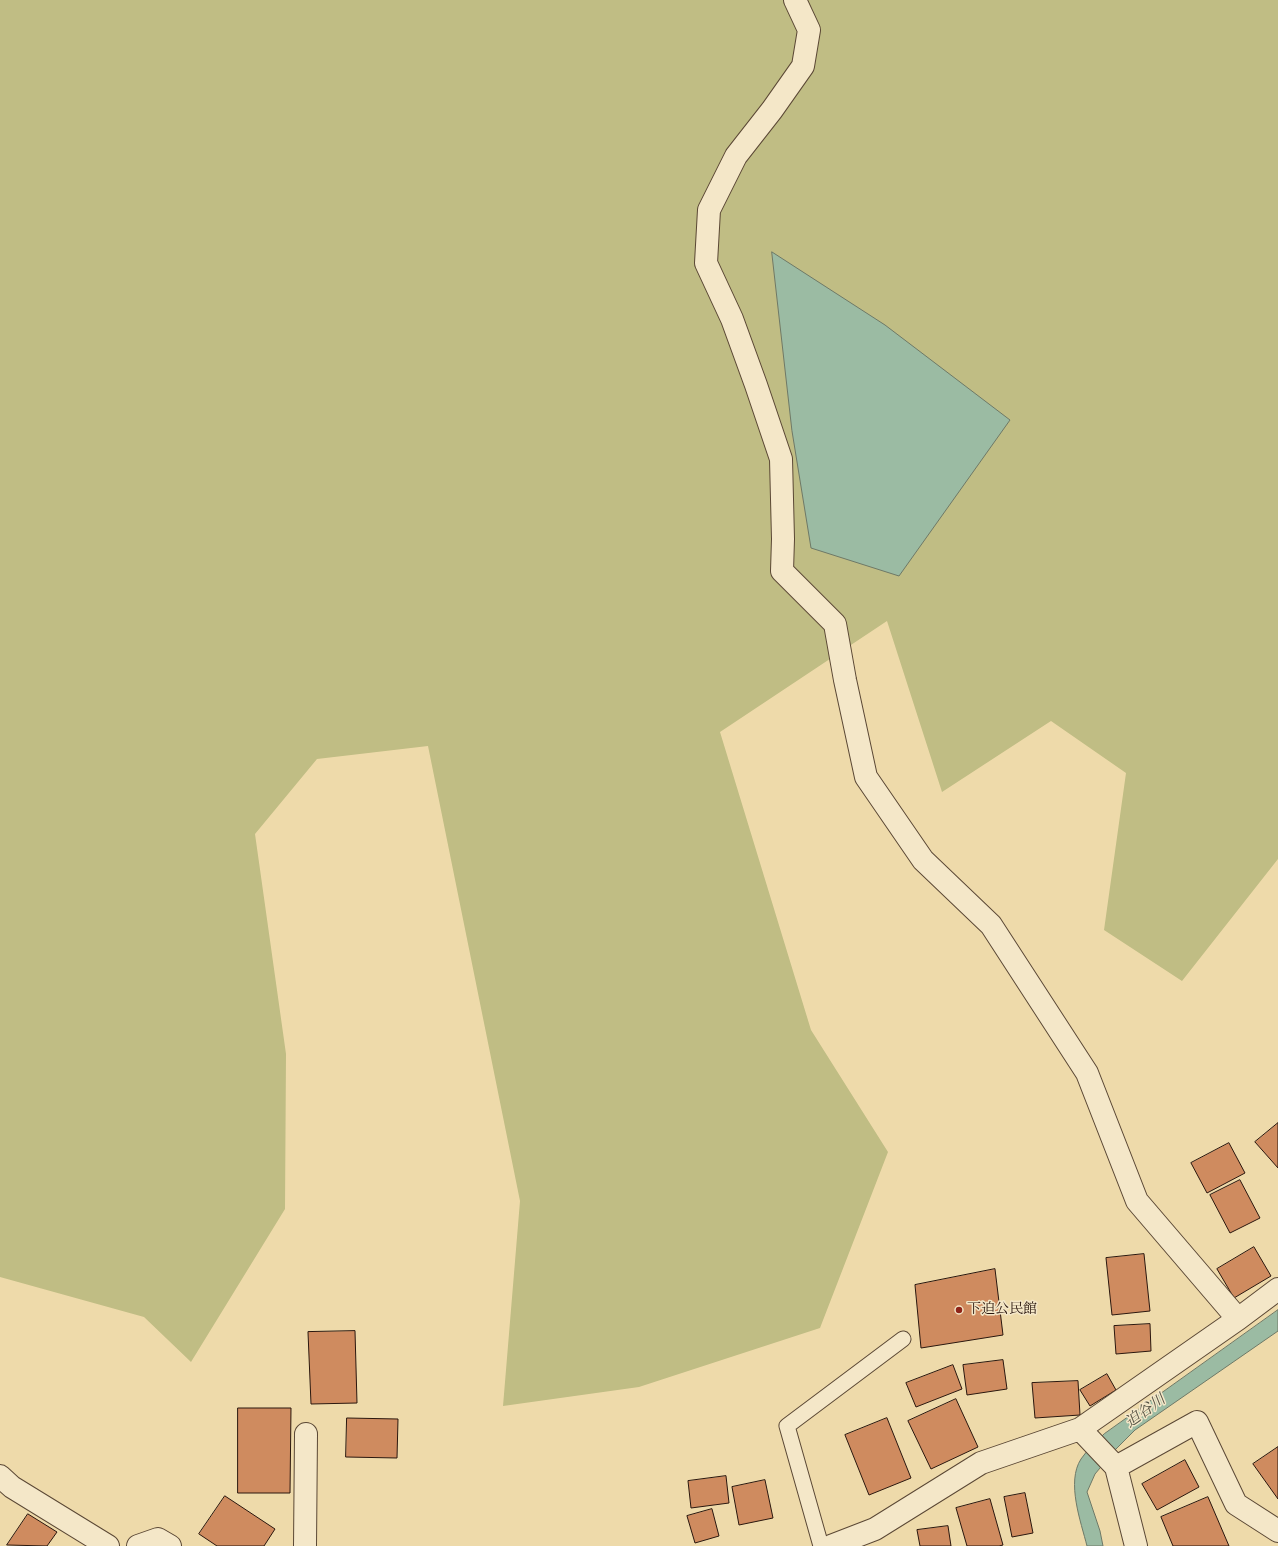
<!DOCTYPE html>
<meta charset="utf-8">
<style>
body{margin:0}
canvas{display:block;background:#eedaaa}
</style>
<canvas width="1278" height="1546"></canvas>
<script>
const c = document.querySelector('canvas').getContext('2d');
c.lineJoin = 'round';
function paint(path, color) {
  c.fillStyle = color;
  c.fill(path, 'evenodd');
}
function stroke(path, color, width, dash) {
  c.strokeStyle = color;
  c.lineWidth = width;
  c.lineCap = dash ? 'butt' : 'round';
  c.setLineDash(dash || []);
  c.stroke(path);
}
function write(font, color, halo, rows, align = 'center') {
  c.font = font + ' "IM FELL DW Pica","Noto Serif JP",serif';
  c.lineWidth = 3;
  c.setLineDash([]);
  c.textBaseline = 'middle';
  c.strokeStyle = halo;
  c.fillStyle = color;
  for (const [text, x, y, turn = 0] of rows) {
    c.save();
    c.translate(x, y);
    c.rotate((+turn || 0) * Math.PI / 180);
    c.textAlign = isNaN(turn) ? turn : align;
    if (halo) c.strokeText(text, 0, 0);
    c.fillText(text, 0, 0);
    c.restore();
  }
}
paint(new Path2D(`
 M0,0H1278V859L1182,981L1104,930L1126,773L1051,721L942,792L887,621L720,732L811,1030L888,1152L820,1328L639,1387L503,1406L520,1201L428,746L317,759L255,834L286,1054L285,1209L191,1362L144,1317L0,1277Z`), '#c0bd84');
const water = new Path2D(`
 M772,252L885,325L1010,420L899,576L811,548L792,431Z
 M1278,1310V1331L1135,1430L1115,1450L1095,1474L1087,1492L1100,1531L1103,1546H1087C1081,1522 1066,1482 1081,1459C1087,1450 1096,1442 1104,1434Z`);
paint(water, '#9bbba3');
stroke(water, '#6e7967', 1);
const building = new Path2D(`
 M1278,1123V1168L1255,1142Z
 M1229,1143L1245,1173L1207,1193L1191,1163Z
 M1240,1180L1260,1218L1230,1233L1210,1195Z
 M1254,1247L1271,1276L1234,1298L1217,1269Z
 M1144,1254L1150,1311L1112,1315L1106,1258Z
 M995,1269L1003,1335L921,1348L915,1285Z
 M1150,1324L1151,1351L1116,1354L1114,1326Z
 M355,1331L357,1403L311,1404L308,1332Z
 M1003,1360L1007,1389L967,1395L963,1365Z
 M953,1365L962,1389L916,1407L906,1383Z
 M1107,1374L1116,1390L1090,1406L1080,1390Z
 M1078,1381L1080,1415L1035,1418L1032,1383Z
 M956,1399L978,1447L931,1469L908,1421Z
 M238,1408H291L290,1493H238Z
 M347,1418L398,1419L397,1458L346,1457Z
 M887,1418L911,1478L869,1495L845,1435Z
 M1278,1447V1499L1253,1464Z
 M1185,1460L1199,1487L1157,1510L1142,1484Z
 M726,1476L729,1503L691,1508L688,1481Z
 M765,1480L773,1518L739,1525L732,1487Z
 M1025,1493L1033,1533L1012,1537L1004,1497Z
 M225,1496L275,1529L264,1546H217L199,1534Z
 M1208,1497L1229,1546H1173L1161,1517Z
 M990,1499L1003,1545L999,1546H967L956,1508Z
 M712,1509L719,1536L695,1543L687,1516Z
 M28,1514L57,1532L47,1546L7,1545Z
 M948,1526L951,1546H920L917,1530Z`);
paint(building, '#cf8b5f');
stroke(building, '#2a170e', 1);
const service = new Path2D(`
 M821,1546L787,1426L903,1339`);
const minor = new Path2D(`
 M795,0L809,30L803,66L772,110L736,156L709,210L706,263L732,319L756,385L781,459L783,539L782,571L835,624L845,680L866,777L923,860L991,925L1087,1073L1137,1201L1238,1319
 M1080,1429L1116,1467L1136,1546
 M1116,1467L1197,1422L1236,1504L1278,1531
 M0,1476L12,1487L108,1546
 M138,1546L158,1539L170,1546
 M305,1546L306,1434
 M831,1546L875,1529L981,1463L1080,1429L1238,1319L1278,1289`);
stroke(service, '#5b4835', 17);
stroke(minor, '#5b4835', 24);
stroke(service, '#f4e7c8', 15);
stroke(minor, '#f4e7c8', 22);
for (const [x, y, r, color] of [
 [959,1310,4,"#8f2418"]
]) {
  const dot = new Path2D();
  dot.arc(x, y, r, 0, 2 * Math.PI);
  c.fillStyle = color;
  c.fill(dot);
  stroke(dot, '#f4e7c8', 1.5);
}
write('14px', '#2a170e', '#f4e7c8', [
 ["下迫公民館",967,1310]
], 'left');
write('italic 15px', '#525042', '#f4e7c8', [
 ["迫谷川",1146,1412,-36]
]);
</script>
